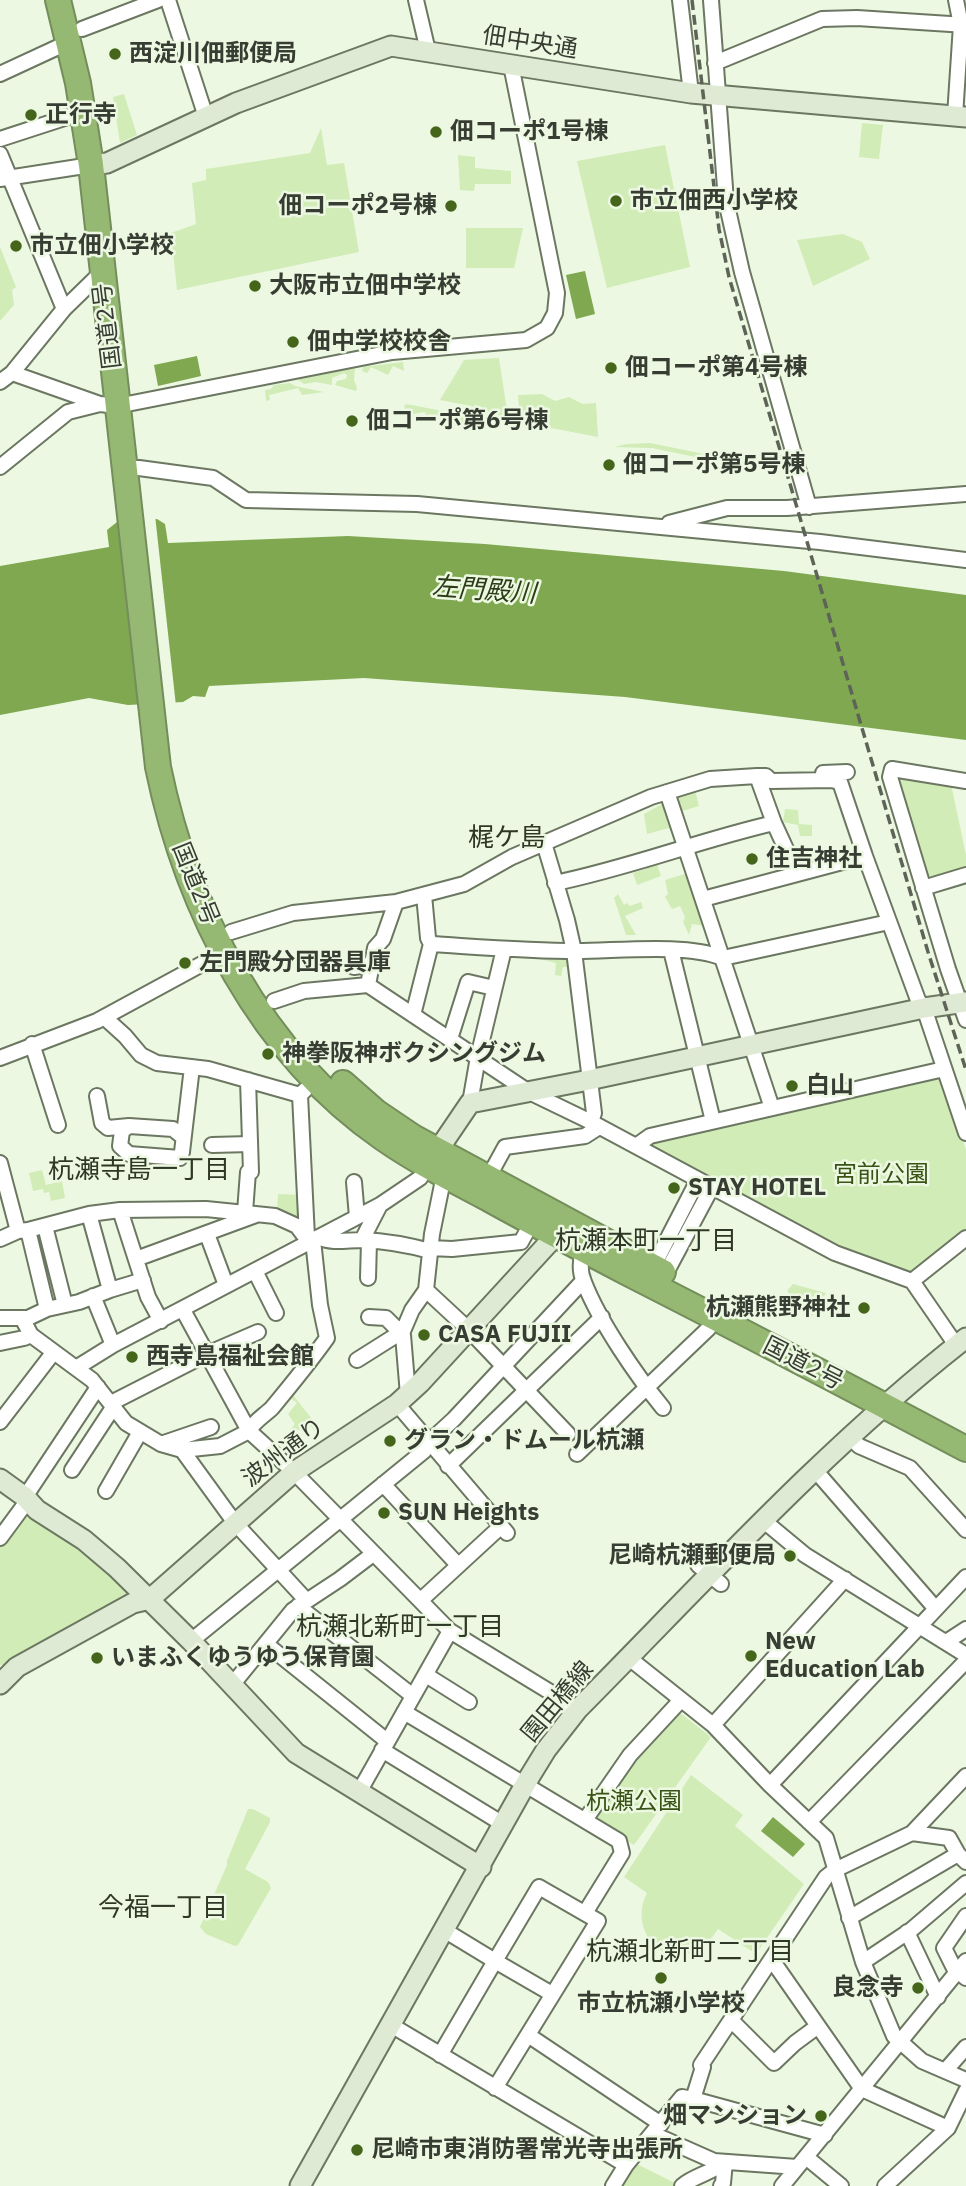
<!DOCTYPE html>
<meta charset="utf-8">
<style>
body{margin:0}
canvas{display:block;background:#ecf8e1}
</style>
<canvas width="966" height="2186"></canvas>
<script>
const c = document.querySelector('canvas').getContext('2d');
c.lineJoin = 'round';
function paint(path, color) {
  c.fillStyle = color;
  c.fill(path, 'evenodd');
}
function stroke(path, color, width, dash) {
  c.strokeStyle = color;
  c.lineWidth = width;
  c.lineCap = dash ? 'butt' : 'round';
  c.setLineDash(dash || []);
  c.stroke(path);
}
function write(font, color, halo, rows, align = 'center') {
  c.font = font + ' "IBM Plex Sans","Noto Sans JP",sans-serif';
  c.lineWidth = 5;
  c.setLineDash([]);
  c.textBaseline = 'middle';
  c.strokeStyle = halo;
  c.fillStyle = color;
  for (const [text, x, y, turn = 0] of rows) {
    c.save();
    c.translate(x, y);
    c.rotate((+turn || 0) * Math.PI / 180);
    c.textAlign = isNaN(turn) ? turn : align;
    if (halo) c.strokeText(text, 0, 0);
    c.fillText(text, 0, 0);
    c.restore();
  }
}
paint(new Path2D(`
 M124,94L137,135L120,143L113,97Z
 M862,123L883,125L879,159L859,157Z
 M321,128L327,165L344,163L359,252L177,290L171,233L196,224L192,183L206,180V169L310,153Z
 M665,145L690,267L607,288L577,161Z
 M458,155L475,157V168L511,171V184H475L474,191L460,190Z
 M466,228H523L514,268H466Z
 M843,234L862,242L870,259L813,286L797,240Z
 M0,247L16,287L12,290L14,305L0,321Z
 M499,358L508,418L471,406L440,400L464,360Z
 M403,362L404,371L393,366L388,375L371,367L367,373L362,371L363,367Z
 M355,368L354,380L357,388L356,391L335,385L337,381L346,379L347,375L344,373L332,378V385L316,382L304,384L297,379Z
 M290,383L295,386L324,392L302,395L298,388L269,395L270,400L266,401L265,390L271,389L274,385Z
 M542,394L555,401L569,397L583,404L596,403L598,437L520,422L518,395Z
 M406,404L469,416H466V423L453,426L449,416L428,421L425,412L407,415L404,406Z
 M650,443L704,454L705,459L652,448L614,447L627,444Z
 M903,777L951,784L966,855V868L933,878L926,874L900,781Z
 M695,790L699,806L679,812L675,803L679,797Z
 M662,804L673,823L677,842L669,828L647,834L644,814Z
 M785,809L798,810L799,824L812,825V836H800L798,825L783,822Z
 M647,864H657L661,876L637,885L633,873L646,869Z
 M688,873L706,926L692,924L689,935L683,922L685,917L680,906L672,909L665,897L668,894L665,880Z
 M618,894L624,905L627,903L630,906L641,902L643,908L625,916L636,935H626L614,898Z
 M540,953L568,956L572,967H563L561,976L555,975L556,963L540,959Z
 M936,1076L942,1079L952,1113L966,1149V1230C955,1238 922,1269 911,1272C879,1278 691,1171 651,1150L656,1139Z
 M42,1170L46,1185L62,1181L65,1198L51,1201L49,1192L44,1193L43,1189L33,1191L29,1173Z
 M278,1194L302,1195V1215L297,1219L277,1210Z
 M793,1284L826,1293L811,1318L787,1291Z
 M289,1390L319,1428L315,1431L308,1423L285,1440L293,1432L291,1429L295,1424L288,1414L297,1403L289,1397Z
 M20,1517H30L89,1556L129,1593L124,1600L30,1648L6,1665H0V1542Z
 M679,1712L711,1737L634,1845L597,1822L596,1814L646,1745Z
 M691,1775L743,1815L735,1826L804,1884L756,1954L718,1929C713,1936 708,1944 699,1949C662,1972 628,1928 647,1893L624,1877Z
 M248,1809H253L270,1818V1822L245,1869L268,1882L271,1888L238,1945L235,1946L206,1934L200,1927L227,1865V1861Z
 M635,2163L681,2186H620Z`), '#d1ecb7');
paint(new Path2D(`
 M585,271L595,314L576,319L566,275Z
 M197,356L201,376L158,386L154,365Z
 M157,519L165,524L168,543L348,536L485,544L784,571L966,595V740L625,697L364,678L209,686L205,697L193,696L183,702L128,705L89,698L0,715V566L109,547L107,530L117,522Z
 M773,1817L805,1844L793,1857L761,1831Z`), '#7fa851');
paint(new Path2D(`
 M155,515L176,706L139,708L119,519Z`), '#ecf8e1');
const street = new Path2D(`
 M168,0L206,117
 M416,0L428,51
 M680,0L691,93
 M711,0L726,201L742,272L809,507
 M82,29L158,0
 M715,63L822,19L857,18L966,25
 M0,74L69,42
 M955,116L961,25L956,0
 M0,139L83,112
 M0,154L64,309
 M0,179L91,165
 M12,373L100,404L117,406L392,352L526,340L547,328L555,313L557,293L511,65
 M0,382L12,373L64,309L102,272
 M0,467L68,412L100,404
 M125,468H139L213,478L246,500L417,504L820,542L966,560
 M669,523L727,508H787L966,494
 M823,773L847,772
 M757,776L774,823L797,873
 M966,781L892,769L890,777L948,969L966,1020
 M667,792L772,1108
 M544,843L567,920L574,951L594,1113L591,1122
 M555,883C629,868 700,840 774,823
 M923,888L966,875
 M703,899L865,856
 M231,932L293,913L396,902L464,884L512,857L651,797L710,779L757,776H766L771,781L831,780L840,782L865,856L918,1000L924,1008L966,1133
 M431,944C480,947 529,951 577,951C618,951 686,943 723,958L889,922
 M671,950L713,1121
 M354,967L374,964
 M368,985L375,948L383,939L396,902
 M274,1001L304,991L368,985L529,1092L591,1122L835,1253L912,1281L956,1345
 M413,1015L431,944L428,938L424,895
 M104,1017L125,1036L141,1055L157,1063L208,1069L300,1095
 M450,1039L468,982L494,988
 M32,1044L58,1125
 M0,1058L97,1021L224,952
 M305,1090L300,1095L307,1237
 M97,1096L102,1123L108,1128L129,1126
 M470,1103L478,1057L504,949
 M183,1137L173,1129L129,1126L122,1131L120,1146L129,1154L180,1158L182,1152L192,1067
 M212,1145L250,1144
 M636,1146L650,1136L944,1069
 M0,1163L18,1231
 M444,1175L432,1234L426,1290L469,1330L568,1434
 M488,1178L505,1147L585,1136L599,1127
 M354,1182L357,1217
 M120,1210L148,1297L161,1321
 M245,1212L248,1172H251L248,1080
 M45,1226L65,1305
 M28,1230L47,1309L28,1318H22L31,1335L92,1380L126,1423L161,1444L182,1450L235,1523L306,1600
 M207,1234L226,1285
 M318,1237C333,1244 346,1240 363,1240C386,1241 408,1245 430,1251
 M0,1239L18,1231L28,1230L89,1214L120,1210L206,1209L275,1216L297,1226L309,1242
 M362,1240L380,1205
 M430,1248L452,1249L521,1242L526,1233
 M583,1250C580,1261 579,1271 584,1282C599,1321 636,1375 663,1408
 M136,1259L256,1215
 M653,1267L698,1180
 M255,1271L276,1313
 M666,1273L712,1187
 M368,1278L369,1241
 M912,1281L966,1238
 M110,1290L143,1280
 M93,1296L113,1345
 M47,1309L79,1302L110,1290L89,1214
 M183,1310L249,1431L294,1472L450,1631L578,1709
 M369,1317L386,1318L403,1335L408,1395
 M0,1318H22
 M0,1343L24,1338L31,1335
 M357,1360L403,1331L412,1310L426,1290
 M76,1368L113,1345L380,1205L420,1178L430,1162
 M111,1403L207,1354L258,1332
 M397,1404L507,1533
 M0,1422L53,1353
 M850,1437L859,1446L910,1468L966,1530
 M161,1444L211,1427
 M182,1450L220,1446L249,1431C253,1422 265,1415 272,1408C291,1385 310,1362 327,1338L320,1305L313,1240
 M577,1454L708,1329L715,1318
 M448,1466L602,1317
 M72,1470L114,1406
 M815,1470L936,1609
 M383,1484L458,1565
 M106,1491L140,1432
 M25,1497L98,1387
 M764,1521L805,1555L966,1655
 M0,1538L28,1500
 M698,1565L721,1584
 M421,1600L497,1530
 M298,1606L413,1696
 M191,1641L424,1451L429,1442L454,1419L583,1281
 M946,1642L966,1629
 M266,1644L387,1741
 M629,1658L713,1725L770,1785L826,1838L863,1962L894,2036L922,2061L966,2080
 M426,1675L469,1702
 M232,1685L293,1610L340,1579L373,1554
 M404,1712L619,1841L622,1853L585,1913
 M713,1725L845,1579
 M382,1750L503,1824
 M770,1785L966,1577
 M359,1792L450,1631
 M585,1820L630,1755L681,1700
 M809,1822L966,1661
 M912,1833L966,1776
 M966,1916L944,1948L954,1968L966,1978
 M849,1918L958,1854
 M907,1932L938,1997
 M772,1960L862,2089L948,2128
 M863,1962L911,1930L966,1883
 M731,2020L774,2063L795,2043L818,2026
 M391,2025L626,2165
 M528,2035L661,2124
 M440,2055L495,1961L444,1930
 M945,2071L966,2047
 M495,2088L598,1921L539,1887L495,1961L552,1994
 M693,2099L825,2135
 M653,2134L714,2161L797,2167
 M806,2157L841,2186
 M613,2186L626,2165L682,2097L693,2099L703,2067L701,2065L826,1877L835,1870L912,1833L949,1838L958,1854L966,1862
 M682,2186C695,2175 712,2173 725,2162
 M721,2186L723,2183L725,2162
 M782,2186L966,1961
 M885,2186L948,2128L966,2091`);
const secondary = new Path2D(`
 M91,165L107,163L236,103L391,46L691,93L966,117
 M432,1159L470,1103L589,1080L924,1008L966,1002
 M0,1479L25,1497L37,1510L84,1540L117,1568L191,1641L296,1753L481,1867
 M0,1684L17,1667L133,1603L150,1599L294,1472L397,1404L420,1383L556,1235L562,1224
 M300,2186L530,1776L546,1750L578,1709C704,1582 825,1448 966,1338`);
const highway = new Path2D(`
 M58,0L78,83L91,165L158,767C187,909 261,1054 383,1138C416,1161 453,1180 489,1199C534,1224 580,1248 626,1272C740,1330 853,1389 966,1449
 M343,1083L376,1112L413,1137L663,1272`);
stroke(street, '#6c7762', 18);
stroke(secondary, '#6c7762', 23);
stroke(highway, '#748d5c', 28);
stroke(street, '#fff', 14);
stroke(secondary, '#dfead5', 19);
stroke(highway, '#95b872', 24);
stroke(new Path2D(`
 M692,0L719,229L729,277L928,952L966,1070`), '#5d6357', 3.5, [10, 5]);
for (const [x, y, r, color] of [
 [115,54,7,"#45651b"],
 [31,115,7,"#45651b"],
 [436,132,7,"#45651b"],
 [616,201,7,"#45651b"],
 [451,206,7,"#45651b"],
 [16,246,7,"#45651b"],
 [255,286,7,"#45651b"],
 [293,342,7,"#45651b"],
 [611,368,7,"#45651b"],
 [352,421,7,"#45651b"],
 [609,465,7,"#45651b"],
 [752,859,7,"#45651b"],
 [185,963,7,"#45651b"],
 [268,1054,7,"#45651b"],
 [792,1086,7,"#45651b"],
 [674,1188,7,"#45651b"],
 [864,1308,7,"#45651b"],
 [424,1335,7,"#45651b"],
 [132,1357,7,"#45651b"],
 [390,1441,7,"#45651b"],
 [384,1513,7,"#45651b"],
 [790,1556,7,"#45651b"],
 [751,1656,7,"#45651b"],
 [97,1658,7,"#45651b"],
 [661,1978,7,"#45651b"],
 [918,1988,7,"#45651b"],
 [821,2116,7,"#45651b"],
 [357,2150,7,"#45651b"]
]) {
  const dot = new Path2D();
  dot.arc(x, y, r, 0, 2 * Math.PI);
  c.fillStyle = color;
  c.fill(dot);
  stroke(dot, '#ecf8e1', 2.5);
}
write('24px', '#383d34', '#ecf8e1', [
 ["佃中央通",530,43,9],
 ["国道2号",108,326,-97],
 ["国道2号",195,884,68],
 ["国道2号",803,1364,27],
 ["波州通り",284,1453,-37],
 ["園田橋線",558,1702,-50]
]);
write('bold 24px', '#383d34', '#ecf8e1', [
 ["西淀川佃郵便局",129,54],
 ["正行寺",45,115],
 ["佃コーポ1号棟",450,132],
 ["市立佃西小学校",630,201],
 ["佃コーポ2号棟",437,206,"right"],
 ["市立佃小学校",30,246],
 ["大阪市立佃中学校",269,286],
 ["佃中学校校舎",307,342],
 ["佃コーポ第4号棟",625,368],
 ["佃コーポ第6号棟",366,421],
 ["佃コーポ第5号棟",623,465],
 ["住吉神社",766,859],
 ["左門殿分団器具庫",199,963],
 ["神拳阪神ボクシングジム",282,1054],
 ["白山",806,1086],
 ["STAY HOTEL",688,1188],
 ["杭瀬熊野神社",850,1308,"right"],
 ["CASA FUJII",438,1335],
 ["西寺島福祉会館",146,1357],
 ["グラン・ドムール杭瀬",404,1441],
 ["SUN Heights",398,1513],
 ["尼崎杭瀬郵便局",776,1556,"right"],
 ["New",765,1642],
 ["Education Lab",765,1670],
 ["いまふくゆうゆう保育園",111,1658],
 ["良念寺",904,1988,"right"],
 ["市立杭瀬小学校",661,2004,"center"],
 ["畑マンション",807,2116,"right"],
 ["尼崎市東消防署常光寺出張所",371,2150]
], 'left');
write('24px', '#385315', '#ecf8e1', [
 ["宮前公園",881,1175],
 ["杭瀬公園",634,1802]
]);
write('italic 26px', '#2b3c17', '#ecf8e1', [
 ["左門殿川",484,591,4]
]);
write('26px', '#2f3826', '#ecf8e1', [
 ["梶ケ島",507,838],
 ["杭瀬寺島一丁目",139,1170],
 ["杭瀬本町一丁目",646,1241],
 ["杭瀬北新町一丁目",400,1627],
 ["今福一丁目",163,1908],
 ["杭瀬北新町二丁目",690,1952]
]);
</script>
